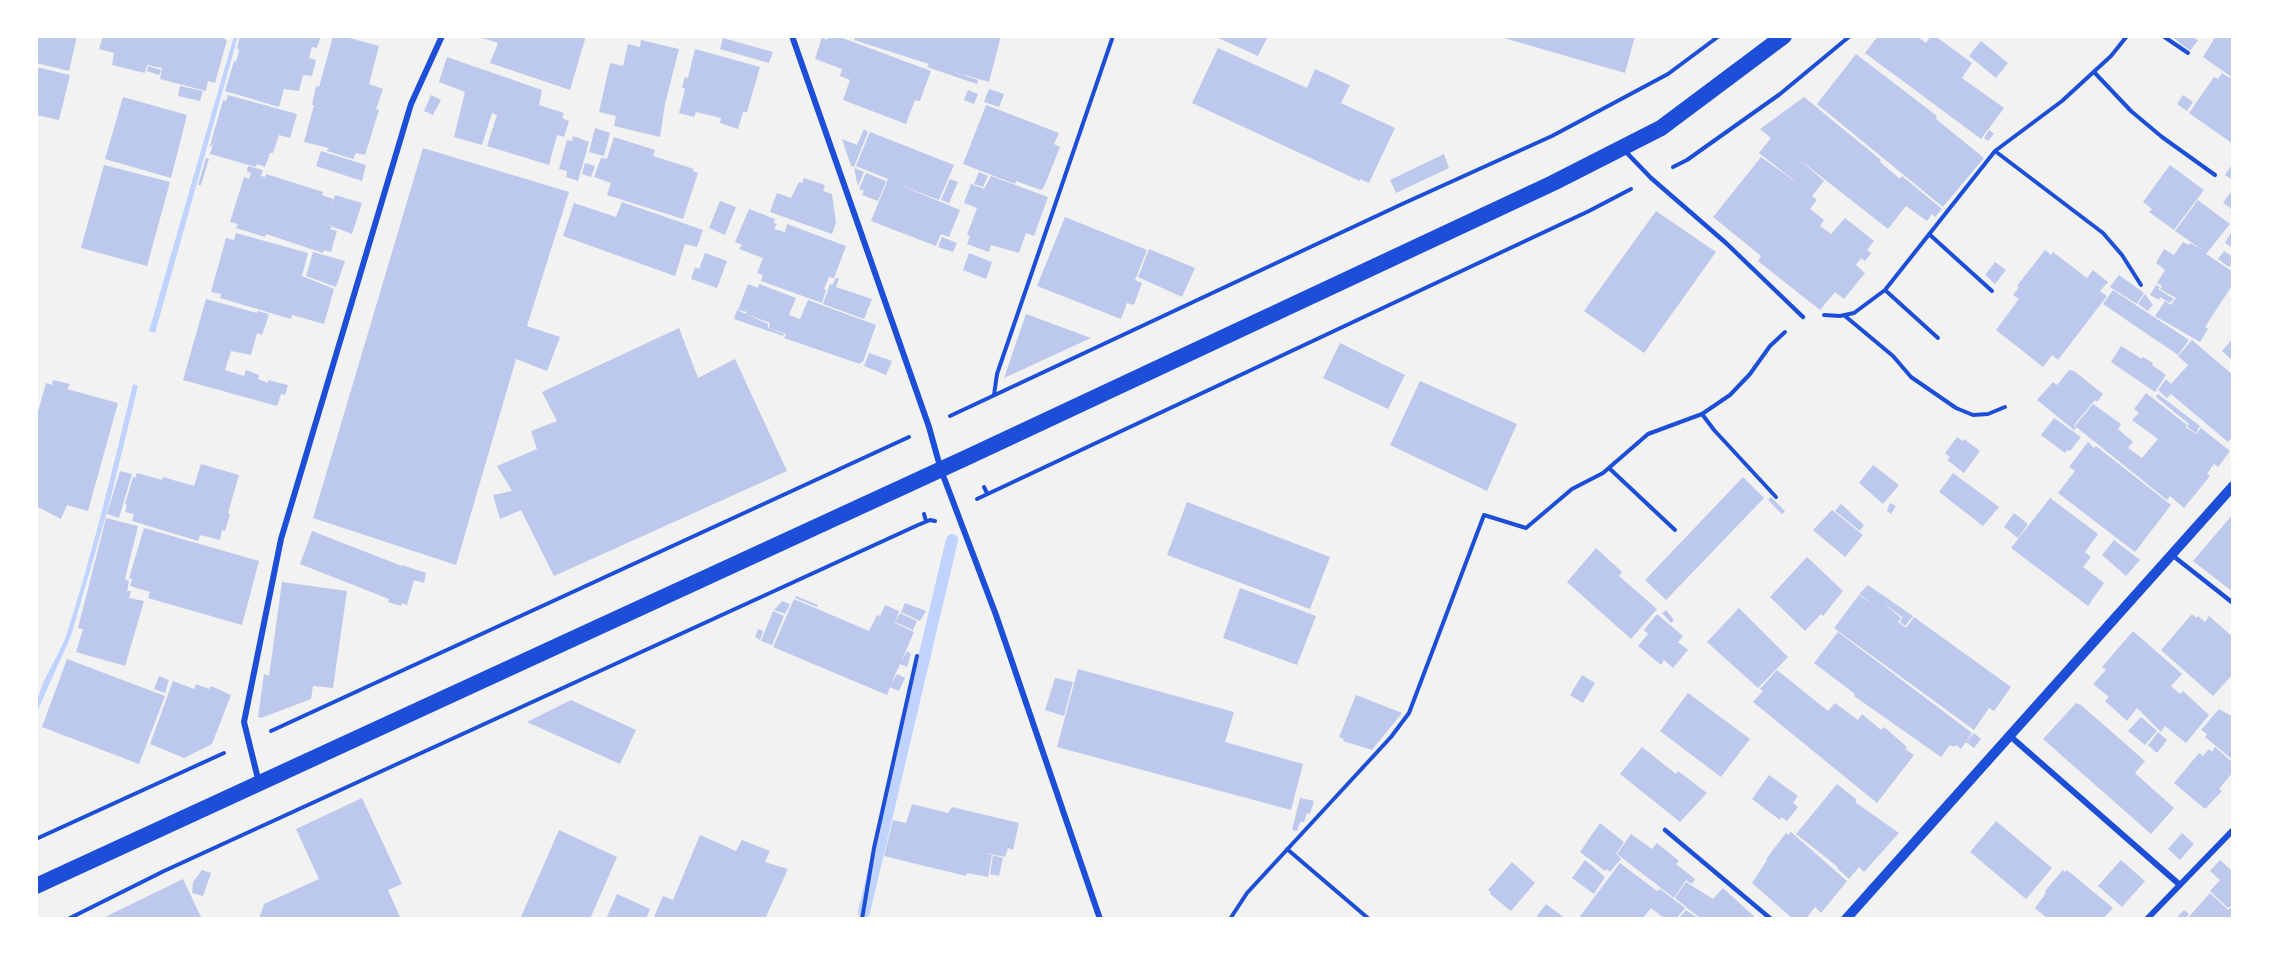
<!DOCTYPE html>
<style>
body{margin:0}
#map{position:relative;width:2269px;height:955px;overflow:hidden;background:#f2f2f2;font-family:Rubik,sans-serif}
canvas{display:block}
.frame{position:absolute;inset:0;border:38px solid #fff;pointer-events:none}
</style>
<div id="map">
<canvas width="2269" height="955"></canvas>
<div class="frame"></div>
</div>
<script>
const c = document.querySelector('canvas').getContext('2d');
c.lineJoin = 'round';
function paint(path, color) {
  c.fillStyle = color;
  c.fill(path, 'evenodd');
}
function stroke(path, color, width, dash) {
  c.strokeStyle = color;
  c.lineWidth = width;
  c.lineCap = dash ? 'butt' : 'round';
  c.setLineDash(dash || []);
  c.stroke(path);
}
paint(new Path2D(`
 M234,36H238L155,333L149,331Z
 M133,384L138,386L109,505L71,636L36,714C36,685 58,660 67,633C93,552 113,468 133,384Z`), '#bfd3fe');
stroke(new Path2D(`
 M864,912L952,540`), '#bfd3fe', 12);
paint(new Path2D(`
 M36,36H77L69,71L36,63Z
 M103,36H217L227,40L215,83L208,81L206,91L160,79L162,68L147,65L145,73L112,65L114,53L99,49Z
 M240,36H321L317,48L312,47L309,58L316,60L312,76L303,75L299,91L284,89L279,107L225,91L234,61L236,62L239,50L237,48Z
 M333,36H342L379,46L369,84L383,89L376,109L379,110L365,155L356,153L353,159L327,151L329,148L304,142L314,105H312L316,86L319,87Z
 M476,36H586L570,90L490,63L498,43Z
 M829,36H837L931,71L920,101L915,100L906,124L843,100L850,80L840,76L842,69L815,59L822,37L827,40Z
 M856,36H1001L989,82L951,71L978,80L977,84L927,67L929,64L854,40Z
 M1214,36H1268L1258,56Z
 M1497,36H1635L1625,73Z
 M1878,36H1900L1904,39L1907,36L1915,38L1916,36L1926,43L1931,36H1935L1972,63L1962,78L2004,108L1981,139L1865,53Z
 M2171,36H2196L2194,38L2198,40L2190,51Z
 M2216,36H2233V78L2203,57Z
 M723,38L773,52L769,63L720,49Z
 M641,40L679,49L665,104L660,137L614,126L616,116L599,112L610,63L623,66L628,44L640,47Z
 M1981,41L2008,63L1996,78L1969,56Z
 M1218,48L1307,88L1315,69L1350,85L1341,103L1395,128L1369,183L1360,179V181L1192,103Z
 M695,49L760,67L747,112H743L738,129L720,123L721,118L696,112L694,117L679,113L685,89L682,87L685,77L688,78Z
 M1856,54L1937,116L1936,119L1984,158L1943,207L1817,104Z
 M447,57L542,90L539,105L564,113L562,118L569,121L564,137L557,135L549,165L487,146L497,115L492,113L482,145L454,137L465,92L439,82Z
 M148,66L161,70L159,75L147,71Z
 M36,67L70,75L59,120L36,115Z
 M2222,73L2233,80V144L2189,113L2214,77L2218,79Z
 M180,86L203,91L200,101L178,96Z
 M989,89L1004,94L999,107L984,102Z
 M968,90L978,94L974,104L964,100Z
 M228,95L297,114L290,138L279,135L273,153H270L265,167L257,164L256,167L210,154L217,132L212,146H210L223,100L226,101Z
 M431,95L441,100L433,115L424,111Z
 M2183,95L2193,102L2187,111L2177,104Z
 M123,97L187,115L171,178L105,159Z
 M1804,97L1881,160L1880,162L1900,179L1902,176L1942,209L1935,217L1932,214L1927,221L1906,206L1888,229L1800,160L1824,181L1812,196L1817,200L1810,209L1824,220L1820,226L1831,234L1845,218L1874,241L1867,250L1871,253L1865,261L1861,258L1856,265L1865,273L1844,299L1835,292L1820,310L1758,261L1761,256L1713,217L1761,157L1801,186L1759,153L1771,138L1760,129Z
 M986,105L1059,133L1054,144L1060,147L1044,187L1041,190L1016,181L1015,184L963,164Z
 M595,128L610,133L604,156L589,152Z
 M864,129L868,132L854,167L851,166L842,139L857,145Z
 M1989,130L1994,134L1988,141L1984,138Z
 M870,132L954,165L939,200L895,183L960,210L949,237L941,234L936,246L871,221L888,179L856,166Z
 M573,136L589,142L578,181L566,177L567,171L559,169L567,140L572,141Z
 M614,137L655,150L653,156L694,169L693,171L698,173L683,219L607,195L611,183L594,177L601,158L607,159Z
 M423,148L569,192L527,326L560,337L547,371L516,359L456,565L313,518Z
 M321,151L366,165L362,181L316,166Z
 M1444,154L1449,168L1396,193L1390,180Z
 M206,158L209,159L201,185H198Z
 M585,163L595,166L591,177L582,174Z
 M2233,163V180L2225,175Z
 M104,165L170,182L147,266L81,248Z
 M2170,165L2204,190L2174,230L2149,212L2152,209L2143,202Z
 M248,166L263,170L261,176L265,177L266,174L323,192L322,195L333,199L330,209L335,195L362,203L352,234L326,224L332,227L330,229L337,231L331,252L324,250L323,253L266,234L265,237L236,228L238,224L230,222L244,177L249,179L251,173L247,172Z
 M854,168L864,172L858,186Z
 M979,172L988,176L983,187L974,184Z
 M866,173L886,181L878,201L862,195L864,191L859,189Z
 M991,176L1048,197L1034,236L1026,233L1019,253L991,245L989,252L967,244L970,236L967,235L977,208L964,203L971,184L984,189Z
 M804,178L825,185L823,191L832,194L836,223L832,234L770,212L777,193L791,198L799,182L802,183Z
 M950,179L958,182L949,203L941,200Z
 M2233,189V216L2230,214L2232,209L2223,203Z
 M2198,200L2230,224L2206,254L2233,272V284L2205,327L2208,329L2200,342L2155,316L2165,301L2171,305L2176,298L2160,289L2162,286L2157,283L2165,270L2156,263L2164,249L2174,255L2183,242L2189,245L2190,243L2201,249L2175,231Z
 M720,201L736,207L725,235L709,228Z
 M622,202L703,230L697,247L685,244L675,276L563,236L574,203L616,217Z
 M749,209L775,219L774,223L777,224L774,229L785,232L787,224L846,246L834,278L829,277L824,289L826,290L822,303L761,281L763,275L757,273L763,258L739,249L742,245L735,242Z
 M1656,211L1716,252L1644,353L1584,311Z
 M1065,217L1147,250L1135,280L1142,283L1134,305L1127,303L1121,319L1037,286Z
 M2233,229V248L2225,243Z
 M236,233L308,253L302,276L334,289L324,324L292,315L291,319L220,298L221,294L211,292L226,238L234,240Z
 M942,237L957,243L953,252L938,247Z
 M1149,249L1195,268L1182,297L1138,277Z
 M2045,250L2051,255L2053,252L2087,278L2093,270L2108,282L2100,291L2107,296L2058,360L2052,355L2043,367L1996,330L2019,299L2013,295L2019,287L2017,286Z
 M2224,251L2233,257V262L2229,267L2218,259Z
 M313,252L345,261L336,287L306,276Z
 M705,253L727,261L717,288L691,279L695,267L699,269Z
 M969,253L992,262L986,279L963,270Z
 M1995,262L2006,270L1995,284L1985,275Z
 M2119,275L2144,293L2137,304L2110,287Z
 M836,278H839L836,287L872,299L864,319L823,304L830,284L832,285Z
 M748,284L758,288L759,284L796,298L789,315L800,319L808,300L876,325L863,362H861L860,364L784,338L786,334L769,328L770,323L746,314L747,312L738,310Z
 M2156,285L2160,287L2158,289L2174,299L2170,303L2160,297L2159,300L2150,295Z
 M2113,290L2189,340L2178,355L2103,304Z
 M2145,294L2153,305L2148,311L2138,304Z
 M206,299L257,313L258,311L269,314L262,335L257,333L251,355L231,351L225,370L244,376L246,370L259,375L258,379L268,383V380L288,385L285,395L281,394L277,406L183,380Z
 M737,310L768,324V328L784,334L783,336L734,319Z
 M1026,314L1091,338L1004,378Z
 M679,328L698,378L735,359L787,471L554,576L521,510L500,519L493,495L512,491L497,466L537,449L531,431L557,421L542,392Z
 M2233,338V361L2222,351Z
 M2192,340L2233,375V436L2228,442L2171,394L2167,398L2158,390L2166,379L2171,384L2188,365L2178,356Z
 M1340,343L1405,375L1388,409L1323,378Z
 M2121,346L2142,359L2143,357L2153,363L2152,365L2166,375L2155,392L2111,362Z
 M869,353L892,361L886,375L864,366Z
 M2069,370L2074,371L2103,394L2097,402L2095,400L2074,425L2076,428L2074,430L2037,400L2053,382L2057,385Z
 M53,380L70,384L67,389L118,403L88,511L67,505L61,519L36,506V419L46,383L52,385Z
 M1420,381L1517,424L1487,491L1390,445Z
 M2146,393L2187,425L2185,427L2196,434L2201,428L2230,451L2218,467L2214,464L2207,474L2210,476L2184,508L2170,496L2167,500L2075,426L2093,404L2121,424L2118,429L2133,442L2128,448L2142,458L2158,439L2132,420L2139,413L2134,409Z
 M2158,394L2200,426L2196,433L2187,427L2189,424L2156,397Z
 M2054,418L2081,437L2070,451L2067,450L2065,453L2041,435Z
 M1957,437L1963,441L1964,439L1980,451L1964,473L1947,460L1950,457L1945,453Z
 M2088,442L2094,448L2096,446L2171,505L2135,552L2058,493L2075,471L2069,467Z
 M201,464L239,475L228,513L230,514L225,531L222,530L220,540L200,535L198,541L132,521L134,514L125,512L127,505L125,504L133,477L135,478L137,473L162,480L163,477L194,486Z
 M1873,465L1899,485L1883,504L1859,483Z
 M120,471L132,474L119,518L107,514Z
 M1953,473L1999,507L1983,526L1939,492Z
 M1743,477L1764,498L1666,600L1645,580Z
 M1771,497L1785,511L1782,514L1768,500Z
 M2050,498L2098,534L2085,552L2091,557L2083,567L2104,583L2088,606L2011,548Z
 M1187,502L1330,557L1310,609L1167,555Z
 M1890,503L1896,506L1891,514L1887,511Z
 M1841,504L1864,525L1860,531L1835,511Z
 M1832,510L1863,535L1845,557L1813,530Z
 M2014,513L2028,524L2018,538L2004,527Z
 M2233,514V592L2193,561Z
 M106,518L138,526L125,579L129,581L127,591H131L129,598L144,601L125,666L76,652L83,629L78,628Z
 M144,528L259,561L242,625L148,598L150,592L130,586L132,579L129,578Z
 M312,531L402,566V565L426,573L424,583L414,580L407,605L402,603L401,606L388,602L389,599L300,564Z
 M2114,540L2140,560L2126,576L2102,555Z
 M1596,548L1622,572L1619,576L1657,609L1631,639L1567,582Z
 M1807,557L1843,591L1823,616L1821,614L1805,631L1770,597Z
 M282,582L347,591L333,688L313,686L311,699L261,718L258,717L264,674L269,676Z
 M1868,585L1913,616L1905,626L1900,622L1904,614L1902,617L1882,602L1901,618L1898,622L1906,628L1914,617L2011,687L1994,711L1989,708L1974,730L1834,628L1859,595L1878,608L1859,594Z
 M1240,588L1316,616L1297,665L1223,638Z
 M796,596L818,605L817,607L795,598Z
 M794,599L869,631L877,615L880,616L873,633L885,605L899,611L893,628L895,623L914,632L901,662L907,651L911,654L907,667L900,664L891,684L897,674L905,678L899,691L890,687L887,695L773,647Z
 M782,601L790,604L785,614L774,610Z
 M905,603L926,611L920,621L901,612Z
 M1739,608L1788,657L1758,688L1707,642Z
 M1666,610L1674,620L1671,623L1662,613Z
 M773,611L784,616L772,645L761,641Z
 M900,613L917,621L913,630L895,622Z
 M1657,614L1683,636L1678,642L1688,650L1673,668L1664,660L1661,665L1638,646L1648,634L1644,630Z
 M2192,614L2196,618L2198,616L2205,622L2209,616L2233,637V674L2213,696L2161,650Z
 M758,629L763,631L760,640L755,637Z
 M2133,631L2182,674L2171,686L2180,694L2183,691L2209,715L2186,743L2165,726L2161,732L2137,708L2127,721L2105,701L2109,697L2093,684L2106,670L2102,667Z
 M1838,632L1972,733L1961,749L1956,745L1954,747L1950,745L1941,757L1854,696L1855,694L1814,663Z
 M67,659L165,696L139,764L42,727Z
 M1078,669L1234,712L1225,742L1303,764L1291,810L1057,747Z
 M1777,670L1828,711L1835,703L1858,720L1862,714L1881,730L1884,727L1907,747L1905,749L1914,755L1877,803L1753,702L1763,691L1760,689Z
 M1582,675L1595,683L1583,703L1570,695Z
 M159,676L169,680L165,693L154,689Z
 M1055,678L1073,682L1064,716L1045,710Z
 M173,681L194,689L196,684L209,689L211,686L231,695L212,744L184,758L150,744Z
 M1688,693L1750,739L1721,777L1660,731Z
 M1356,695L1402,713L1372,750L1343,741L1344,739L1339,737Z
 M571,700L636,730L620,764L527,722Z
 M2076,703L2081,705L2145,761L2135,773L2174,808L2151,834L2043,739Z
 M2219,709L2233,717V760L2205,737L2207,734L2201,730Z
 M2141,717L2157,731L2145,745L2128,731Z
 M2158,732L2167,740L2157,753L2148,745Z
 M1974,733L1981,739L1974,748L1966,742Z
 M1642,747L1676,774L1678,771L1707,793L1680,822L1620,774Z
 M2215,747L2233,763V772L2219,789L2222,791L2205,809L2174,783L2199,753L2203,756L2209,749L2212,752Z
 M1769,775L1798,796L1793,803L1798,807L1787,821L1781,817L1780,820L1752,799Z
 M1837,784L1857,800L1855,802L1899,833L1864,872L1859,867L1849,879L1837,868L1838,867L1796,834Z
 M362,798L402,884L388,890L401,919H259L264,904L319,879L296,829Z
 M1300,798L1314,801L1310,814L1307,813L1304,822H1300L1297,831L1292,830Z
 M912,804L948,813L952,807L1019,823L1013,850L1008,848L1005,857L987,853L992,855L988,877L967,873L966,876L884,856L893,820L906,823Z
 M1996,821L2052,868L2026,899L1970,852Z
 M1600,823L1624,842L1616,854L1613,851L1621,859L1610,872L1606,869L1605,871L1580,852Z
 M559,830L617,857L590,919H520Z
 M1791,832L1847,881L1821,913L1815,907L1806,919H1793L1752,883L1767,860L1766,859L1786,833L1788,835Z
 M2182,833L2194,844L2180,860L2168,849Z
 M1631,834L1652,849L1657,843L1679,861L1676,864L1695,879L1692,884L1686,880L1674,898L1617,854Z
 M700,835L736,851L742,840L770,851L765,862L788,869L765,919H653L663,896L673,900Z
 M993,855L1003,858L999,876L990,874Z
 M1585,860L1605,877L1594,894L1572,878Z
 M2121,860L2145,881L2122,907L2098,886Z
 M2220,860L2233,872V904L2228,908L2210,891L2220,880L2210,871Z
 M1512,862L1535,883L1511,911L1490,894L1491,892L1488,890Z
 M1620,863L1657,891L1660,889L1685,908L1676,919H1665L1651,908L1642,919H1578Z
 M202,870L211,873L203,896L192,893L193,882Z
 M2063,870L2065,872L2067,870L2113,908L2103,919H2048L2035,908L2046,893L2045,891Z
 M183,879L202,919H105V917Z
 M1686,882L1713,899L1723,888L1757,919H1701L1675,898Z
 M2210,893L2228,910L2233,906V919H2187Z
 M617,894L650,909L646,919H606Z
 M1546,904L1566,919H1535Z
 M1686,910L1699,919H1678Z
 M2184,910L2189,914L2185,919H2175Z`), '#bdc9ec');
stroke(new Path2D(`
 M2163,36L2188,53
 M2094,72L2131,111L2162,137L2215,175
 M1995,151L2103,233L2122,255L2141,285
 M1673,167L1687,160L1780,94L1850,36
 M1929,234L1992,291
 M1885,290L1938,338
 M1824,315L1840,316L1854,313L1885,290L1995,151L2062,101L2111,56L2127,36
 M1845,316L1893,356L1911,377L1956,408L1973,415L1988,414L2005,407
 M994,395L997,374L1113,36
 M1702,414L1714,430L1776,497
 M950,416L1400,205L1552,136L1668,74L1719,36
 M1609,468L1675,530
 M984,487L987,493
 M977,499L1589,211L1631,189
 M924,514L926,521
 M271,731L909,437
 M36,839L224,753
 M1287,849L1369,919
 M68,919L164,871L918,525L930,520L935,521
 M862,919L874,848L917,656
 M1230,919L1247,893L1391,737L1409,713L1484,515L1526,528L1572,489L1603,473L1648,434L1702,414L1730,395L1750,374L1770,346L1785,332`), '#1d4ed8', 4);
stroke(new Path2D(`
 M1625,151L1651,178L1726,243L1803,317
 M2172,555L2233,603
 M1665,830L1771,919`), '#1d4ed8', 4.5);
stroke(new Path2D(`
 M792,36L929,427L941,470L996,615L1100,919
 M2010,736L2180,885
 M259,783L244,722L281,539L411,104L442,36
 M2147,919L2233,830`), '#1d4ed8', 6);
stroke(new Path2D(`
 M1846,919L2233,486`), '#1d4ed8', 10);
stroke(new Path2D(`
 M36,886L970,456L1553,183L1661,128L1784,36`), '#1d4ed8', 16);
</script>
